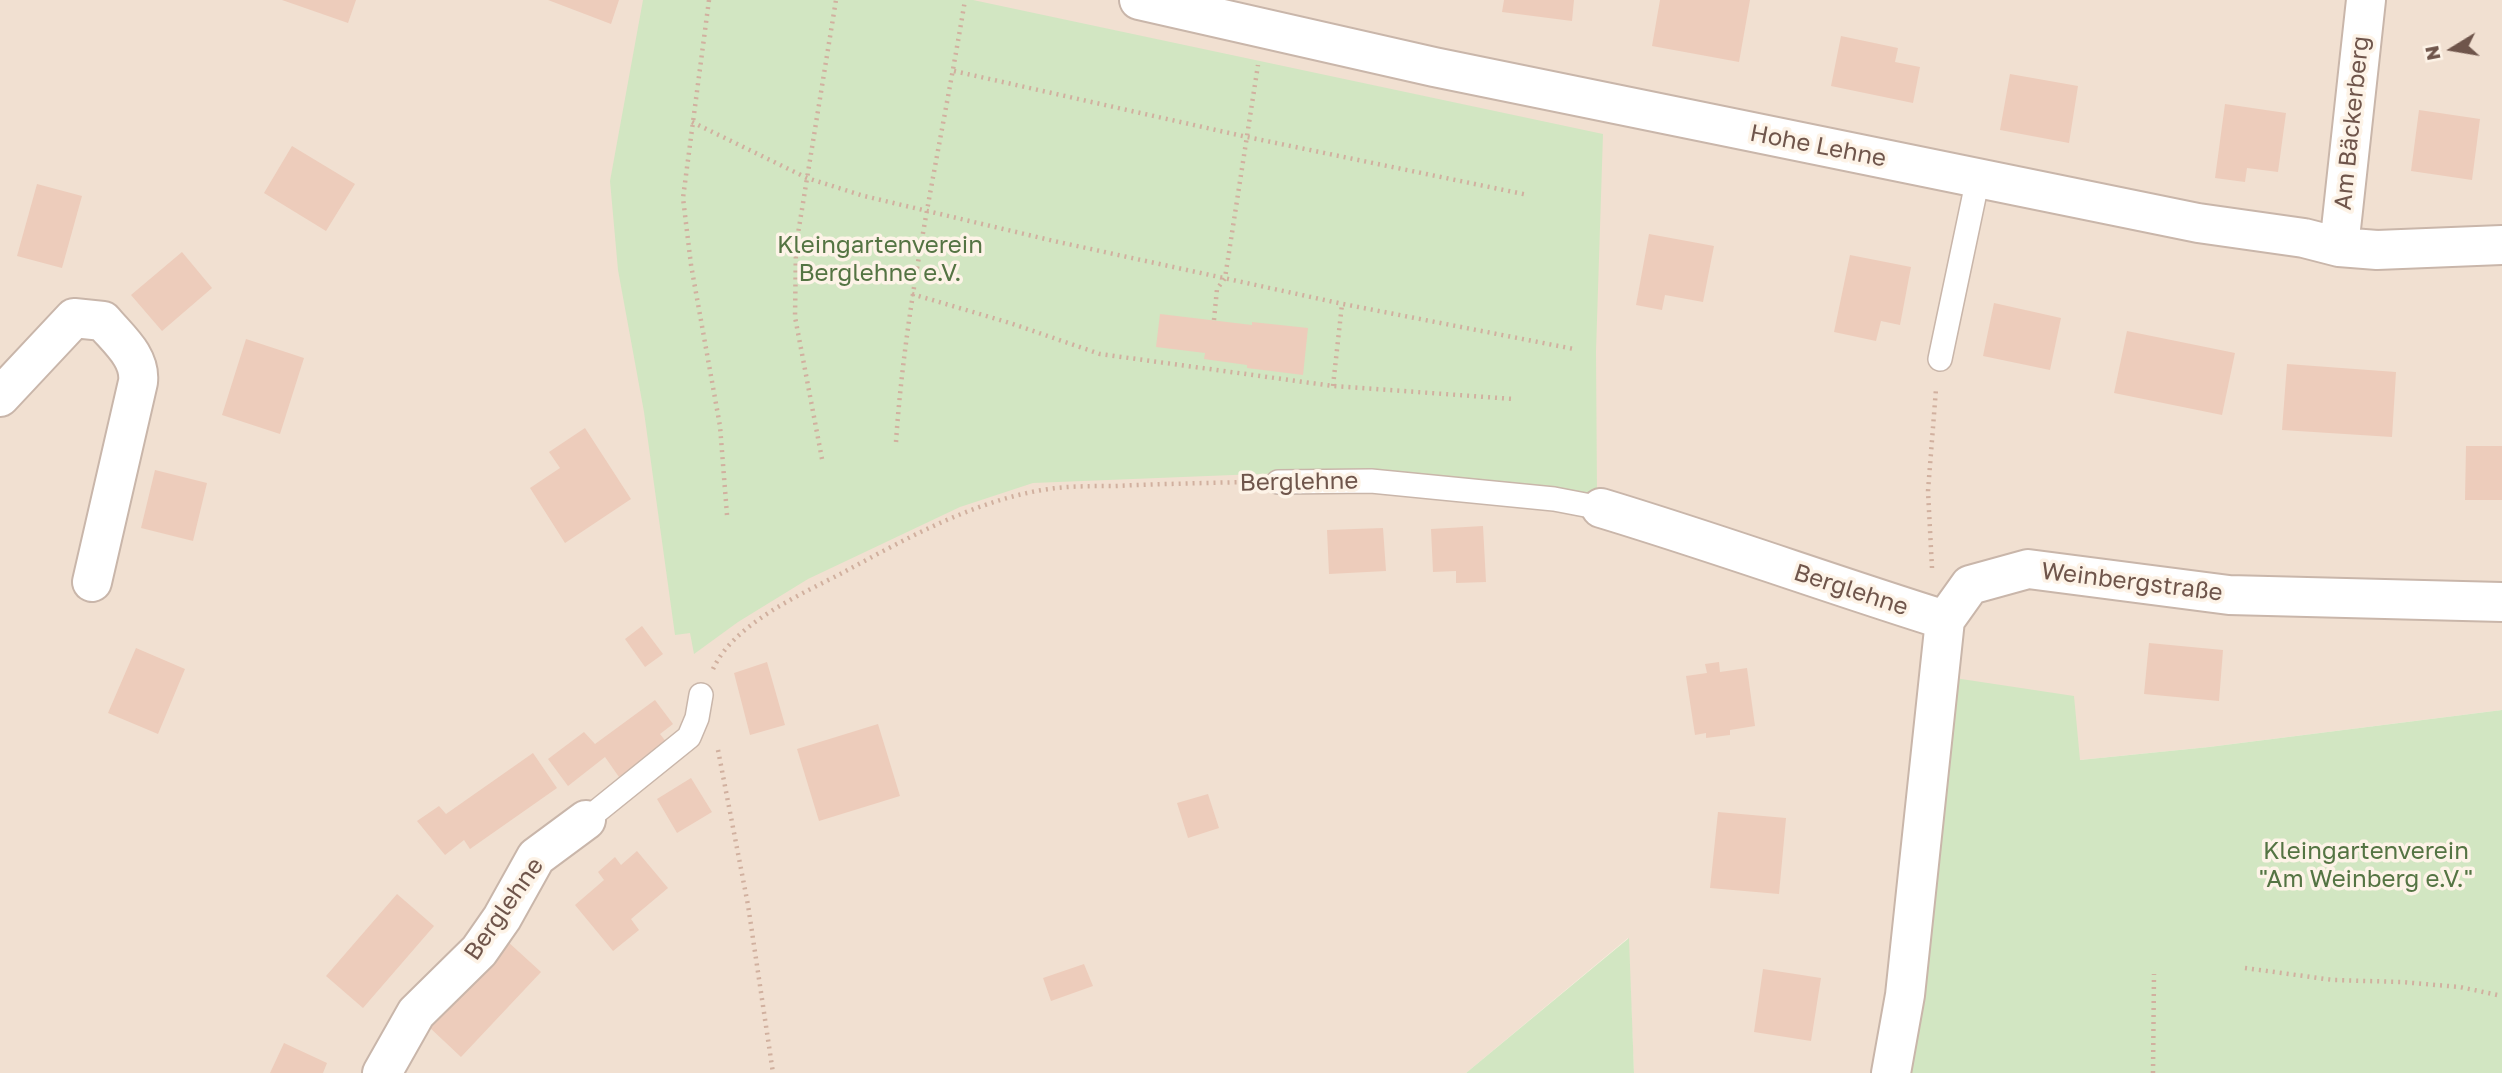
<!DOCTYPE html>
<meta charset="utf-8">
<style>
body{margin:0}
#map{position:relative;width:2502px;height:1073px;overflow:hidden;background:#faefe1;font-family:"Golos Text",sans-serif}
canvas{display:block}
.north{position:absolute;left:2418px;top:14px;width:70px;height:70px;-webkit-text-stroke:5px #fdf3e7;paint-order:stroke;rotate:259deg;font-size:19px;font-weight:700;line-height:28px;text-align:center;color:#6f554b}
.north::after{content:'';display:block;margin:auto;width:24px;height:32px;background:#6f554b;clip-path:polygon(50% 0,100% 100%,50% 72%,0 100%)}
</style>
<div id="map">
<canvas width="2502" height="1073"></canvas>
<div class="north">N</div>
</div>
<script>
const c = document.querySelector('canvas').getContext('2d');
c.lineJoin = 'round';
function paint(path, color) {
  c.fillStyle = color;
  c.fill(path, 'evenodd');
}
function stroke(path, color, width, dash) {
  c.strokeStyle = color;
  c.lineWidth = width;
  c.lineCap = dash ? 'butt' : 'round';
  c.setLineDash(dash || []);
  c.stroke(path);
}
function write(font, color, halo, rows, align = 'center') {
  c.font = font + ' "Golos Text",sans-serif';
  c.lineWidth = 7;
  c.setLineDash([]);
  c.textBaseline = 'middle';
  c.strokeStyle = halo;
  c.fillStyle = color;
  for (const [text, x, y, turn = 0] of rows) {
    c.save();
    c.translate(x, y);
    c.rotate((+turn || 0) * Math.PI / 180);
    c.textAlign = isNaN(turn) ? turn : align;
    if (halo) c.strokeText(text, 0, 0);
    c.fillText(text, 0, 0);
    c.restore();
  }
}
paint(new Path2D(`
 M0,0H2502V710L2209,747L2080,760L2081,1073H1634L1628,938L1466,1073H0Z`), '#f1e0d1');
paint(new Path2D(`
 M643,0H973L1603,134L1596,351L1597,495L1403,472H1308L1033,483L960,507L808,579L738,622L694,654L690,633L675,635L644,412L618,270L610,181Z
 M1948,677L2074,696L2080,760L2209,747L2502,710V1073H1904Z
 M1629,938L1634,1073H1466Z`), '#d2e6c2');
paint(new Path2D(`
 M282,0H356L348,23Z
 M548,0H619L611,24Z
 M1504,0H1574L1572,21L1502,12Z
 M1660,0H1750L1739,62L1652,46Z
 M1841,36L1898,48L1895,62L1920,67L1913,103L1831,86Z
 M2010,74L2078,86L2069,143L2000,130Z
 M2225,104L2286,113L2278,172L2247,168L2245,182L2215,178Z
 M2419,110L2480,119L2472,180L2411,171Z
 M292,146L355,184L326,231L264,193Z
 M37,184L82,196L62,268L17,256Z
 M1649,234L1714,246L1703,302L1665,295L1662,310L1636,305Z
 M182,252L212,288L162,331L131,295Z
 M1850,255L1911,267L1900,325L1881,321L1876,341L1834,332Z
 M1994,303L2061,318L2050,370L1983,356Z
 M1160,314L1252,325V322L1308,328L1303,375L1247,368V365L1204,359L1205,353L1156,347Z
 M2127,331L2235,353L2222,415L2114,393Z
 M246,339L304,358L280,434L222,415Z
 M2287,364L2396,372L2392,437L2282,430Z
 M585,428L631,499L565,543L530,488L560,468L549,452Z
 M2466,446H2502V500H2465Z
 M155,470L207,483L193,541L141,528Z
 M1483,526L1486,582L1456,583V571L1433,572L1431,529Z
 M1383,528L1386,571L1329,574L1327,530Z
 M642,626L663,654L645,667L625,639Z
 M2149,643L2223,650L2219,701L2144,694Z
 M136,648L185,669L158,734L108,713Z
 M767,662L785,725L750,735L734,673Z
 M1719,662L1720,672L1747,668L1755,726L1730,730V735L1706,738V733L1695,735L1686,676L1707,673L1705,664Z
 M655,700L673,724L660,734L667,743L619,777L605,757L568,786L548,759L584,732L595,744Z
 M878,724L900,796L819,821L797,749Z
 M533,753L557,788L470,849L464,840L445,855L417,821L439,806L446,814Z
 M691,778L712,812L677,833L657,799Z
 M1208,794L1219,828L1188,838L1177,803Z
 M1718,812L1786,818L1779,894L1710,888Z
 M637,851L668,888L631,919L639,930L613,951L575,905L604,880L598,872L615,857L621,865Z
 M397,894L434,926L363,1008L326,976Z
 M507,941L541,972L461,1057L428,1026Z
 M1084,964L1093,986L1051,1001L1043,978Z
 M1763,969L1821,978L1811,1041L1754,1032Z
 M284,1043L327,1063L323,1073H270Z`), '#edccbb');
const service = new Path2D(`
 M1940,359L1978,178
 M1278,482L1371,481L1554,499L1601,508
 M586,820L689,737L697,718L701,695`);
const minor = new Path2D(`
 M1139,0L1434,67L2198,223L2304,238L2339,247L2377,250L2502,245
 M2339,247L2366,0
 M0,397L74,318L103,321C118,339 141,357 138,382L92,582
 M1601,508C1717,543 1830,584 1945,620
 M382,1073L416,1013L479,951L502,918L536,857L586,820
 M1891,1073L1905,995L1945,620L1970,585L2028,569L2229,595L2502,602`);
stroke(service, '#c9b6aa', 26);
stroke(minor, '#c9b6aa', 42);
stroke(new Path2D(`
 M709,0L683,198L691,265L720,426L727,515
 M954,71L1247,137L1528,195
 M692,122L807,178L864,196L1054,241L1343,304L1574,349
 M912,294L1010,323L1100,354L1333,386L1514,399
 M1214,320L1217,289L1225,278L1258,65
 M1333,386L1342,304
 M896,442C906,293 941,147 965,0
 M822,459L795,317L796,246L836,0
 M1932,568L1928,491L1936,389
 M713,669C734,623 802,594 844,572C909,537 981,497 1056,488C1075,486 1095,486 1115,486C1159,484 1203,483 1248,482
 M718,750L748,905L773,1073
 M2245,968L2333,980L2401,982L2460,987L2502,996
 M2153,1073L2154,974`), '#d1b09f', 4.5, [2, 5]);
stroke(service, '#fff', 23);
stroke(minor, '#fff', 38);
write('24px', '#6f554b', '#fdf3e7', [
 ["Am Bäckerberg",2352,123,-84],
 ["Hohe Lehne",1818,146,11],
 ["Berglehne",1299,482,-1],
 ["Weinbergstraße",2132,582,7],
 ["Berglehne",1851,590,18],
 ["Berglehne",504,909,-55]
]);
write('24px', '#547443', '#fdf3e7', [
 ["Kleingartenverein",880,245],
 ["Berglehne e.V.",880,273],
 ["Kleingartenverein",2366,851],
 ["\"Am Weinberg e.V.\"",2366,879]
]);
</script>
